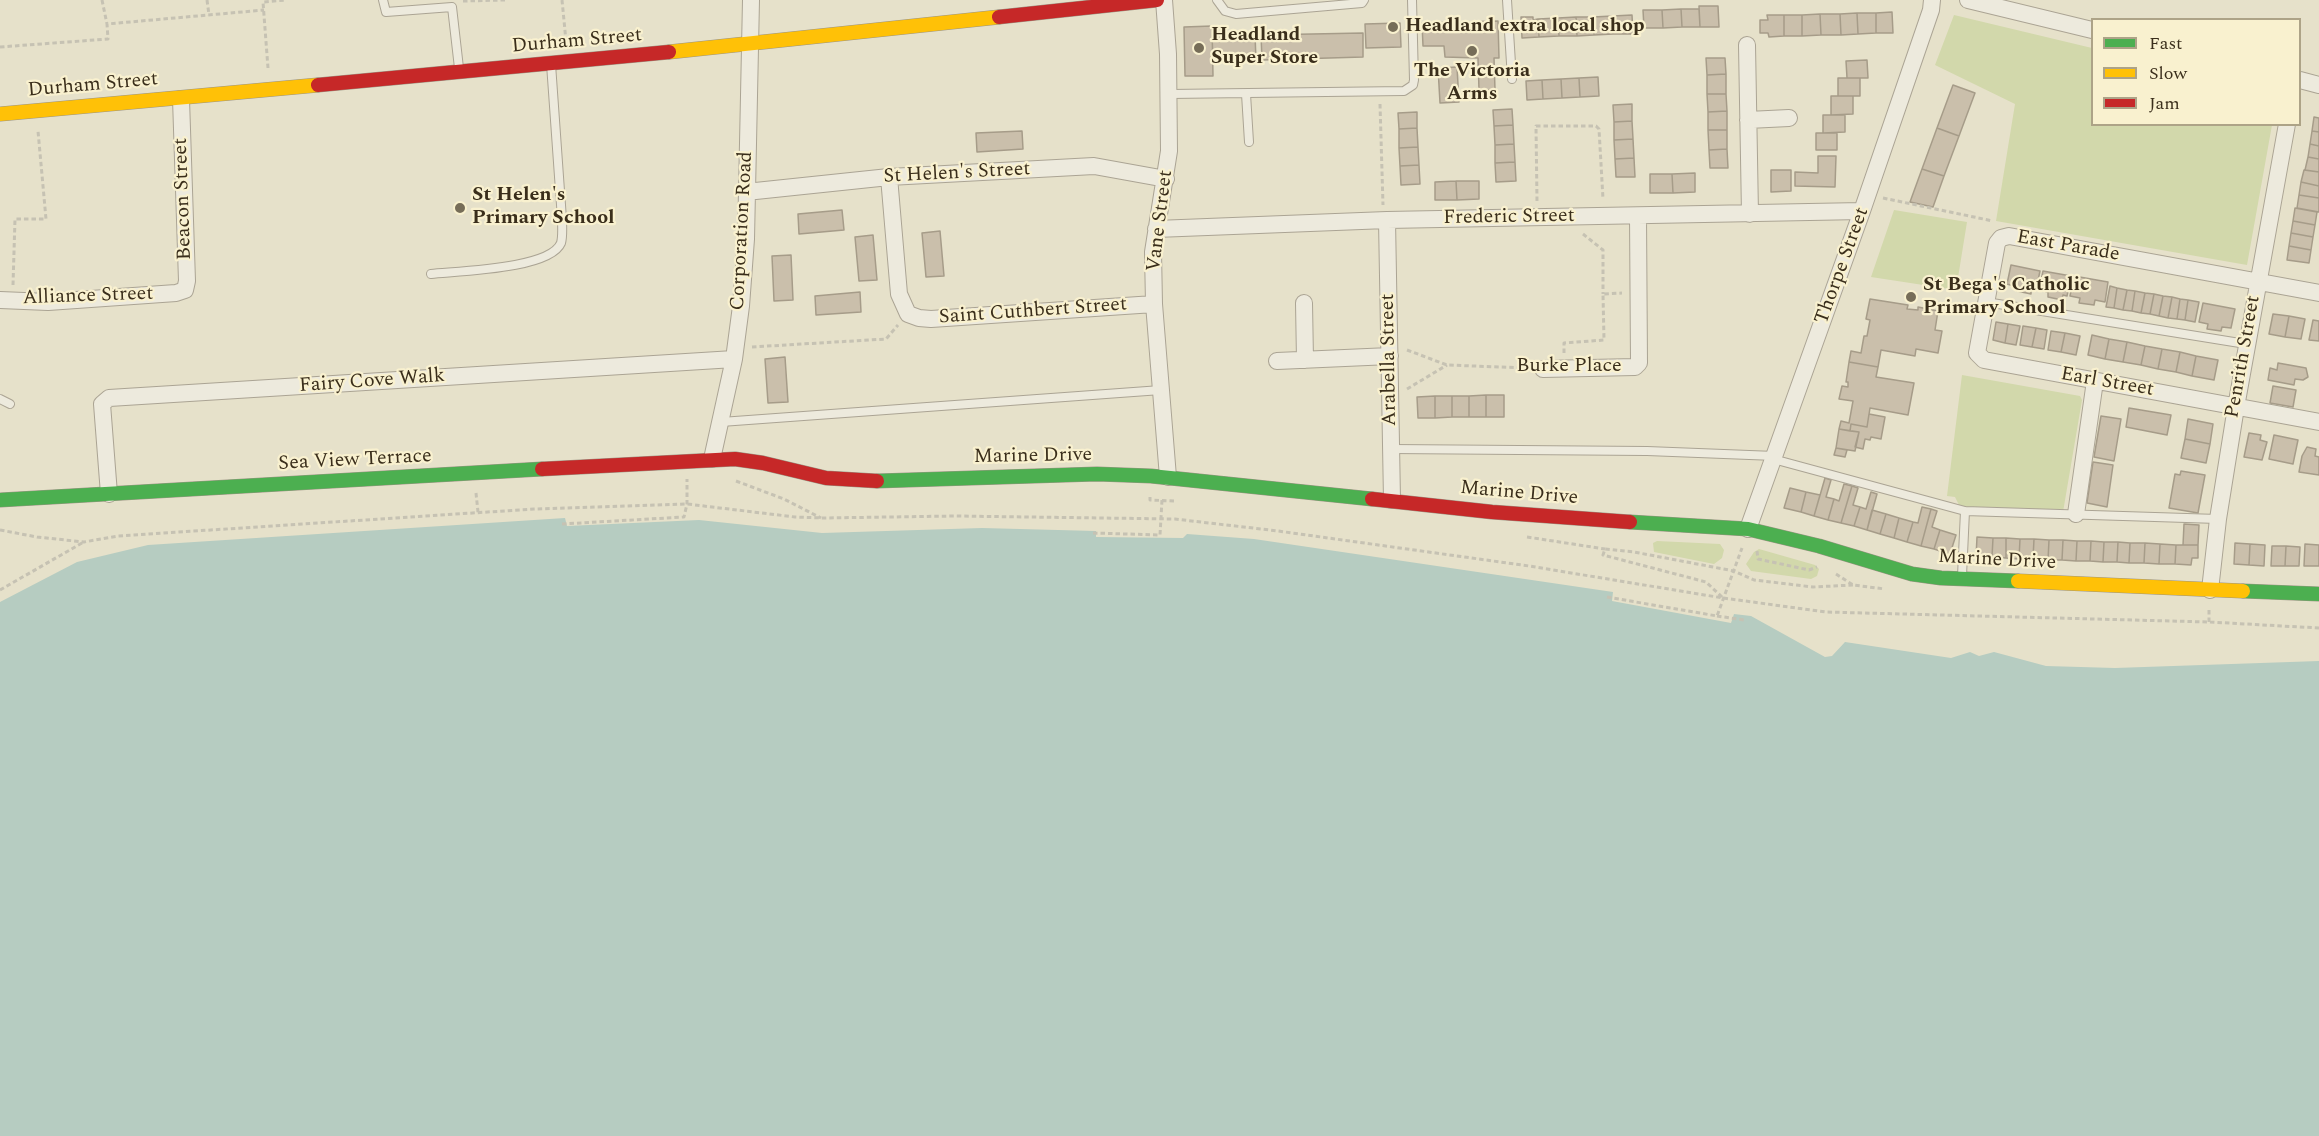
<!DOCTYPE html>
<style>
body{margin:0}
#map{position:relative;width:2319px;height:1136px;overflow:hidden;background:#e6e1ca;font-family:Spectral,serif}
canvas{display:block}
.legend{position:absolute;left:2091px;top:18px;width:210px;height:108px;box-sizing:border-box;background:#f9f1cf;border:2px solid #ada387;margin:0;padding:8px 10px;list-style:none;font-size:18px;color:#3a2e1b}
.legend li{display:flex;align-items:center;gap:12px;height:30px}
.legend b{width:30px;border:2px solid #ada387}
</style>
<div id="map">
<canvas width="2319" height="1136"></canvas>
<ul class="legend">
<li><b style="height:8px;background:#4caf50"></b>Fast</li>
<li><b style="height:8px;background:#ffc107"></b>Slow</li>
<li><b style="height:8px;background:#c62828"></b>Jam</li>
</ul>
</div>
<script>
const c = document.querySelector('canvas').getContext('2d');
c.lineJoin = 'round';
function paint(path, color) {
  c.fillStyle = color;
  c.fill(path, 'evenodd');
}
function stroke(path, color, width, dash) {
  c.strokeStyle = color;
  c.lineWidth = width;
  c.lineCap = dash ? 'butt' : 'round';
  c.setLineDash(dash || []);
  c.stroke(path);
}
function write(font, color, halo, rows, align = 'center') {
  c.font = font + ' Spectral,serif';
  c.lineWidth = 4.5;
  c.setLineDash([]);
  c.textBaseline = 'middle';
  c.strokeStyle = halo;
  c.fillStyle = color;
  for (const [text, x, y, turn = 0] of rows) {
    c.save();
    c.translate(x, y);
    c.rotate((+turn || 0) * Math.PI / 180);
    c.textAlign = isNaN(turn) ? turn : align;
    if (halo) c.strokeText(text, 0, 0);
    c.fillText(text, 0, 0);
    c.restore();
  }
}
paint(new Path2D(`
 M1954,15L2092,48V124L2272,125L2247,265L1996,221L2015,104L1935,65Z
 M1894,210L1967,222L1956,290L1871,277Z
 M1962,375L2080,396L2082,400L2063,512L1960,507L1955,497L1947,496Z
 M1657,541L1720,544L1724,550L1722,558L1714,564L1654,552L1653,543Z
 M1759,549L1815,565L1819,569L1817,576L1811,579L1751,571L1746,564L1754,552Z`), '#d2d8ab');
paint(new Path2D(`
 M565,518L567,526L699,520L822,533L982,528L1096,531V537L1183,538L1187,534L1254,539L1613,592L1612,601L1731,623L1734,614L1751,616L1825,657L1832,656L1845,642L1951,658L1970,652L1979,656L1994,652L2046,666L2115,668L2319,661V1136H0V602L77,562L148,545Z`), '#b6ccc1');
const building = new Path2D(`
 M1699,6H1718L1719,27H1700Z
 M1681,9H1699L1700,27H1682Z
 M1681,9L1682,27L1663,28L1662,10Z
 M1643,10H1662L1663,28H1644Z
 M1892,12L1893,33H1876V13Z
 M1857,13H1876V33L1858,34Z
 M1857,13L1858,34L1841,35L1840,14Z
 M1820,14H1840L1841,35H1821Z
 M1820,14L1821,35L1802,36V15Z
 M1632,15L1633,34H1613V16Z
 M1767,15H1784V36L1769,37L1768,33H1760V20H1768Z
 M1784,15H1802V36H1784Z
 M1613,16V34L1594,35L1593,17Z
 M1521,17H1533V20L1538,19L1539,37L1522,38Z
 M1576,17H1593L1594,35L1577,36Z
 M1576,17L1577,36H1559L1558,18Z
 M1558,18L1559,36L1539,37L1538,19Z
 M1498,21L1499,58H1494L1495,90H1479L1478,58L1445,57L1444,46H1423L1422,23Z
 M1400,23L1401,47L1366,48L1365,24Z
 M1212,26L1213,76H1185L1184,27Z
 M1363,33V57L1262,60L1261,35Z
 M1212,35H1255L1256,60L1213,61Z
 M1706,58H1725L1726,74L1707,75Z
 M1867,60L1868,78H1847L1846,61Z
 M1457,67L1459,102L1440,103L1438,68Z
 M1726,74V94H1707V75Z
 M1598,77L1599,96L1580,97L1579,78Z
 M1579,78L1580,97L1562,98L1561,79Z
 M1838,78H1860V96H1838Z
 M1561,79L1562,98L1543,99L1542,80Z
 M1542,80L1543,99L1527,100L1526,81Z
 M1953,85L1975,93L1959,136L1937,128Z
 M1707,94H1726L1727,111L1708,112Z
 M1831,96H1853V114L1831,115Z
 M1632,104V121L1614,122L1613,105Z
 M1512,109L1513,125L1494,126L1493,110Z
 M1727,111V130H1708V112Z
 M1417,112V128L1399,129L1398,113Z
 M1823,115H1845V132L1823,133Z
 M2314,117L2319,118V132L2312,131Z
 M1632,121L1633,139L1614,140V122Z
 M1513,125L1514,144L1495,145L1494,126Z
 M1417,128L1418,147L1399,148V129Z
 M1937,128L1959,136L1944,176L1922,169Z
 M1708,130H1727V149L1709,150Z
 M1022,131L1023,149L977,152L976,133Z
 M2312,131L2319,132V146L2310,144Z
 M1816,133H1837V150H1816Z
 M1633,139L1634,158L1615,159L1614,140Z
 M1514,144L1515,162L1495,163V145Z
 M2310,144L2319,146V159L2308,157Z
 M1418,147L1419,165L1400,166L1399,148Z
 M1727,149L1728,168H1710L1709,150Z
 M1818,156H1836L1835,187L1795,186V172L1818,173Z
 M2308,157L2319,159V172L2305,170Z
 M1634,158L1635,177H1616L1615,159Z
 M1515,162L1516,181L1496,182L1495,163Z
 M1419,165L1420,184L1401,185L1400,166Z
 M1922,169L1944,176L1933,207L1910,202Z
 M1771,170H1791V191L1771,192Z
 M2304,170L2319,172V186L2301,182Z
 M1695,173V192L1673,193L1672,174Z
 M1650,174H1672L1673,193H1650Z
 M1456,181H1479V199L1457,200Z
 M1456,181L1457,200H1435V182Z
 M2301,182L2319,186V198L2299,195Z
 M2299,195L2319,198V212L2297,208Z
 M2295,208L2317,212L2315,225L2293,221Z
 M842,210L844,230L799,234L798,214Z
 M2293,221L2315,225L2313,237L2291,233Z
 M940,231L944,276L926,277L922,233Z
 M2291,233L2313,237L2311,250L2289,246Z
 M873,235L877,280L859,281L855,237Z
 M2289,246L2311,250L2309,263L2287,260Z
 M791,255L793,300L774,301L772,256Z
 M2011,265L2040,271L2036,290L2031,289V294L2017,291V287L2007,284Z
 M2043,271L2071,276L2067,296L2063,295L2062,300L2048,297V292L2039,290Z
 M2074,276L2108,282L2105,302L2095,300L2094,305L2079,303L2080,298L2070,296Z
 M2110,286L2117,288L2114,308L2106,307Z
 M2117,288L2127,290L2123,310L2114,308Z
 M2127,290L2135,291L2132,311L2123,310Z
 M2135,291L2145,293L2141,313L2132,311Z
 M860,292L861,312L816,315L815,296Z
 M2145,293L2154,294L2150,314L2141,313Z
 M2154,294L2163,296L2159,316L2150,314Z
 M2163,296L2172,297L2168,318L2159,316Z
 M2172,297L2180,299L2177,319L2168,318Z
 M1870,299L1908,305L1907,309L1918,310V307L1938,311L1935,330L1942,331L1938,353L1916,349L1915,356L1881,350L1878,367L1849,362L1851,351L1861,353L1864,336H1867L1870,320L1866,319Z
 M2180,299L2188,300L2185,320L2177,319Z
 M2188,300L2199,302L2195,322L2185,320Z
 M2203,303L2235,309L2231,328L2222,327L2221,331L2207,329L2208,324L2199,322Z
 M2273,314L2289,316L2285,337L2269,334Z
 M2289,316L2305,319L2301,339L2285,337Z
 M2313,320L2319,321V341L2309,340Z
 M1996,322L2008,324L2005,343L1993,340Z
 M2008,324L2020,326L2016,345L2005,343Z
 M2023,326L2036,328L2032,347L2020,345Z
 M2036,328L2047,330L2044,349L2032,347Z
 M2051,331L2065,333L2061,352L2048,350Z
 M2065,333L2080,336L2076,355L2061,352Z
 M2092,335L2109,339L2105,359L2088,355Z
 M2109,339L2127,342L2123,362L2105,359Z
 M2127,342L2145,346L2141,365L2123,362Z
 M2145,346L2162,349L2158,369L2141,365Z
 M2162,349L2180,352L2176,372L2158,369Z
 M2180,352L2196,356L2192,376L2176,372Z
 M2196,356L2218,360L2214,380L2192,376Z
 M785,357L788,402L768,403L765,359Z
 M1849,362L1878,367L1876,377L1914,383L1908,415L1870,408L1867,427L1851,424L1850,431L1839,429L1841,421L1849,423L1853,401L1839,399L1842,386L1848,387V382H1846Z
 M2278,363L2306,368L2308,377L2303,380L2295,379L2294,385L2268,380L2270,368L2277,370Z
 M2273,386L2296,390L2293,407L2270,403Z
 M1486,395V417H1469V396Z
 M1486,395H1504V417H1486Z
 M1435,396H1452V417L1435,418Z
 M1435,396V418H1418L1417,397Z
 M1452,396H1469V417H1452Z
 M2129,408L2171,415L2167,435L2126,427Z
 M1869,414L1885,417L1881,439L1871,437L1870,440L1865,439L1863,449L1855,447L1859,432L1850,431L1851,424L1867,427Z
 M2101,416L2121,419L2114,461L2094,457Z
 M2188,419L2213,424L2210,444L2185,439Z
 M1839,429L1859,432L1855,451L1836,448Z
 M2249,433L2261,435L2260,440L2267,442L2262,460L2244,457Z
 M2274,435L2298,440L2293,464L2269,459Z
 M2185,439L2210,444L2206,463L2181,458Z
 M2307,447L2316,449L2315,456L2319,457V475L2299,472L2302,456Z
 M1836,448L1847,450L1845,457L1834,455Z
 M2093,462L2113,465L2107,507L2087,503Z
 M2181,471L2205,475L2198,513L2169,508L2175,474L2180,475Z
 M1825,478L1831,480L1826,497L1834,499L1828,520L1814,516Z
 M1844,484L1852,486L1841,523L1828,520L1834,499L1839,501Z
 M1852,486L1858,488L1853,505L1860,507L1854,526L1841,523Z
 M1790,488L1806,492L1801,512L1784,508Z
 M1806,492L1820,495L1814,516L1801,512Z
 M1871,492L1877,494L1867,530L1854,526L1860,507L1866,509Z
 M1922,507L1931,509L1921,546L1907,542L1913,522L1918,523Z
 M1931,509L1937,511L1932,527L1940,530L1934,549L1921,546Z
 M1872,510L1886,514L1880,534L1867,530Z
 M1886,514L1899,518L1894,538L1880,534Z
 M1899,518L1913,522L1907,542L1894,538Z
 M2184,524L2199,525L2198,545H2183Z
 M1940,530L1956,535L1950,554L1934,549Z
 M1977,537L1993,538L1992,557H1976Z
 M1993,538H2006V558L1992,557Z
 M2006,538L2020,539L2019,559L2006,558Z
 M2020,539H2034L2033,559H2019Z
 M2034,539L2049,540L2048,560L2033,559Z
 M2049,540H2063L2062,560H2048Z
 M2063,540L2077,541L2076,561L2062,560Z
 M2077,541H2091L2090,561H2076Z
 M2091,541L2104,542L2103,562L2090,561Z
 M2104,542H2118L2117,562H2103Z
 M2118,542L2130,543L2129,563L2117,562Z
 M2130,543H2145L2144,563H2129Z
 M2145,543L2160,544L2159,564L2144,563Z
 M2235,543L2250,544L2249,565L2234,564Z
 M2160,544L2176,545L2175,564H2159Z
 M2250,544L2265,545L2264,566L2249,565Z
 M2305,544L2319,545V566H2304Z
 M2176,545H2198V558H2192L2191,565L2175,564Z
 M2272,546H2286L2285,566H2271Z
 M2286,546L2300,547L2299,566H2285Z`);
paint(building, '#cabfab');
stroke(building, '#a69c89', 1.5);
const lane = new Path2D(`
 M383,0L386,12L452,7L459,68
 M1217,0L1225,11L1236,14L1362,3L1364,0
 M1507,0L1512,79
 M1170,94L1404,91L1413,85L1414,80L1412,0
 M1246,94L1249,142
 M431,274C459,271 550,269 561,243C563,236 562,226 562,219L551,64
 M1986,302L2246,344
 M0,399L10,404
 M721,422L1161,390
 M1391,449L1647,451L1775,456
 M1773,459L1965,511L2218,519
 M1962,576L1965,511`);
const street = new Path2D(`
 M1164,0L1168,54L1169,151L1153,252L1154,304L1168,477
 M1968,0L2092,30
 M1747,45L1750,214
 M2300,80L2319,85
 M1748,120L1789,118
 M889,177L899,294L908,314L919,318L931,319L1154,304
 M746,192L889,177L1094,166L1166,179
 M1387,220L1392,500
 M1156,229L1387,220L1862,211
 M2319,293L2009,236L2001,238L1997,243L1977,353L1984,360L2319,422
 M0,300L48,302L176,293L185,290L187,281L181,99
 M1304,303L1305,360
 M1277,361L1390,356
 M1543,369L1635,367L1639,363L1638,216
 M712,459L734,359L741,306L746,239L751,0
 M109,494L102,404L109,398L734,359
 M2076,514L2095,381
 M1748,529L1862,211L1931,10L1932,0
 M2210,590L2218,519L2236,407L2287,124`);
const fast = new Path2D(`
 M877,481L1097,474L1151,476L1372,499
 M0,500L542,469
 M1630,522L1748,529L1819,546L1912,574L1941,578L2018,581
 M2243,591L2319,594`);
const slow = new Path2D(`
 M669,52L999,17
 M0,114L318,85
 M2018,581L2243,591`);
const jam = new Path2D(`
 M999,17L1157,0
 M318,85L669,52
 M542,469L735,459L763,463L826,478L877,481
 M1372,499L1492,512L1630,522`);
stroke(lane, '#aba494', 10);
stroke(street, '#aba494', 18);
stroke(fast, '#9b9484', 15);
stroke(slow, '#9b9484', 15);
stroke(jam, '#9b9484', 15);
stroke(new Path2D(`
 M102,0L107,24
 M207,0L209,15
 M562,0L566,41H564
 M463,1L505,0
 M0,47L108,39L107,24L264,10
 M268,68L263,2L286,0
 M1380,104L1383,205
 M1883,198L1993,221
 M1537,201L1536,126H1596L1599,129L1603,199
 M1583,234L1603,250V294
 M13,285L15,219H46L38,131
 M752,347L886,339L898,325
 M1407,350L1447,365L1526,368
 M1564,353V343L1604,340L1603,294L1622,293
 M1407,389L1447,365
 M736,481L784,499L821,518
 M476,493L478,512
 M1150,497V500L1174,501
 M562,524L684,517L687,504V479
 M0,530L37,537L84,542L118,536L534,509L687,504L795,517L823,518L956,516L1175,519L1278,531L1529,566L1723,598L1826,612L2209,622L2319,628
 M1093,533L1160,535L1162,500
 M1527,537L1605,549
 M1757,551L1758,559L1809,570L1817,567
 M1836,574L1853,585L1885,589
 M0,590L82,543
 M1607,597L1717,616L1742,548
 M1722,597L1706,582L1603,555L1605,549L1634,552L1734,571L1754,580L1813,587L1853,585
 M1717,616L1744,620
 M2209,622V609`), '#c6c2b3', 3, [4.5, 3]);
stroke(lane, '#edeadd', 8);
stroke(street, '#edeadd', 16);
stroke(fast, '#4caf50', 14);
stroke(slow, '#ffc107', 14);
stroke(jam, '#c62828', 14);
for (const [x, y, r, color] of [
 [1393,27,6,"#766d58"],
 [1199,48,6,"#766d58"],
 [1472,51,6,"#766d58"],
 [460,208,6,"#766d58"],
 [1911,297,6,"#766d58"]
]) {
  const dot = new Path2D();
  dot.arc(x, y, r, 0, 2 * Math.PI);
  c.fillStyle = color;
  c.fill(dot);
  stroke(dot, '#f9f1cf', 2);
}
write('bold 20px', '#3a2e1b', '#f9f1cf', [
 ["Headland extra local shop",1405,27],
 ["Headland",1211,36],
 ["Super Store",1211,59],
 ["The Victoria",1472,72,"center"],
 ["Arms",1472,95,"center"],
 ["St Helen's",472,196],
 ["Primary School",472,219],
 ["St Bega's Catholic",1923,286],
 ["Primary School",1923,309]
], 'left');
write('20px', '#3a2e1b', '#f9f1cf', [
 ["Durham Street",577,42,-5],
 ["Durham Street",93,86,-5],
 ["St Helen's Street",957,174,-3],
 ["Beacon Street",184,199,-92],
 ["Frederic Street",1509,218,-1],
 ["Vane Street",1161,221,-83],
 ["Corporation Road",743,231,-87],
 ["East Parade",2068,247,10],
 ["Thorpe Street",1843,266,-70],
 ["Alliance Street",88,297,-2],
 ["Saint Cuthbert Street",1033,312,-4],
 ["Penrith Street",2244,357,-80],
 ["Arabella Street",1390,360,-91],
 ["Burke Place",1569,367],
 ["Fairy Cove Walk",372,382,-4],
 ["Earl Street",2107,383,10],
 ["Marine Drive",1033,457,-1],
 ["Sea View Terrace",355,461,-3],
 ["Marine Drive",1519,494,5],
 ["Marine Drive",1997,561,3]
]);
</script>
